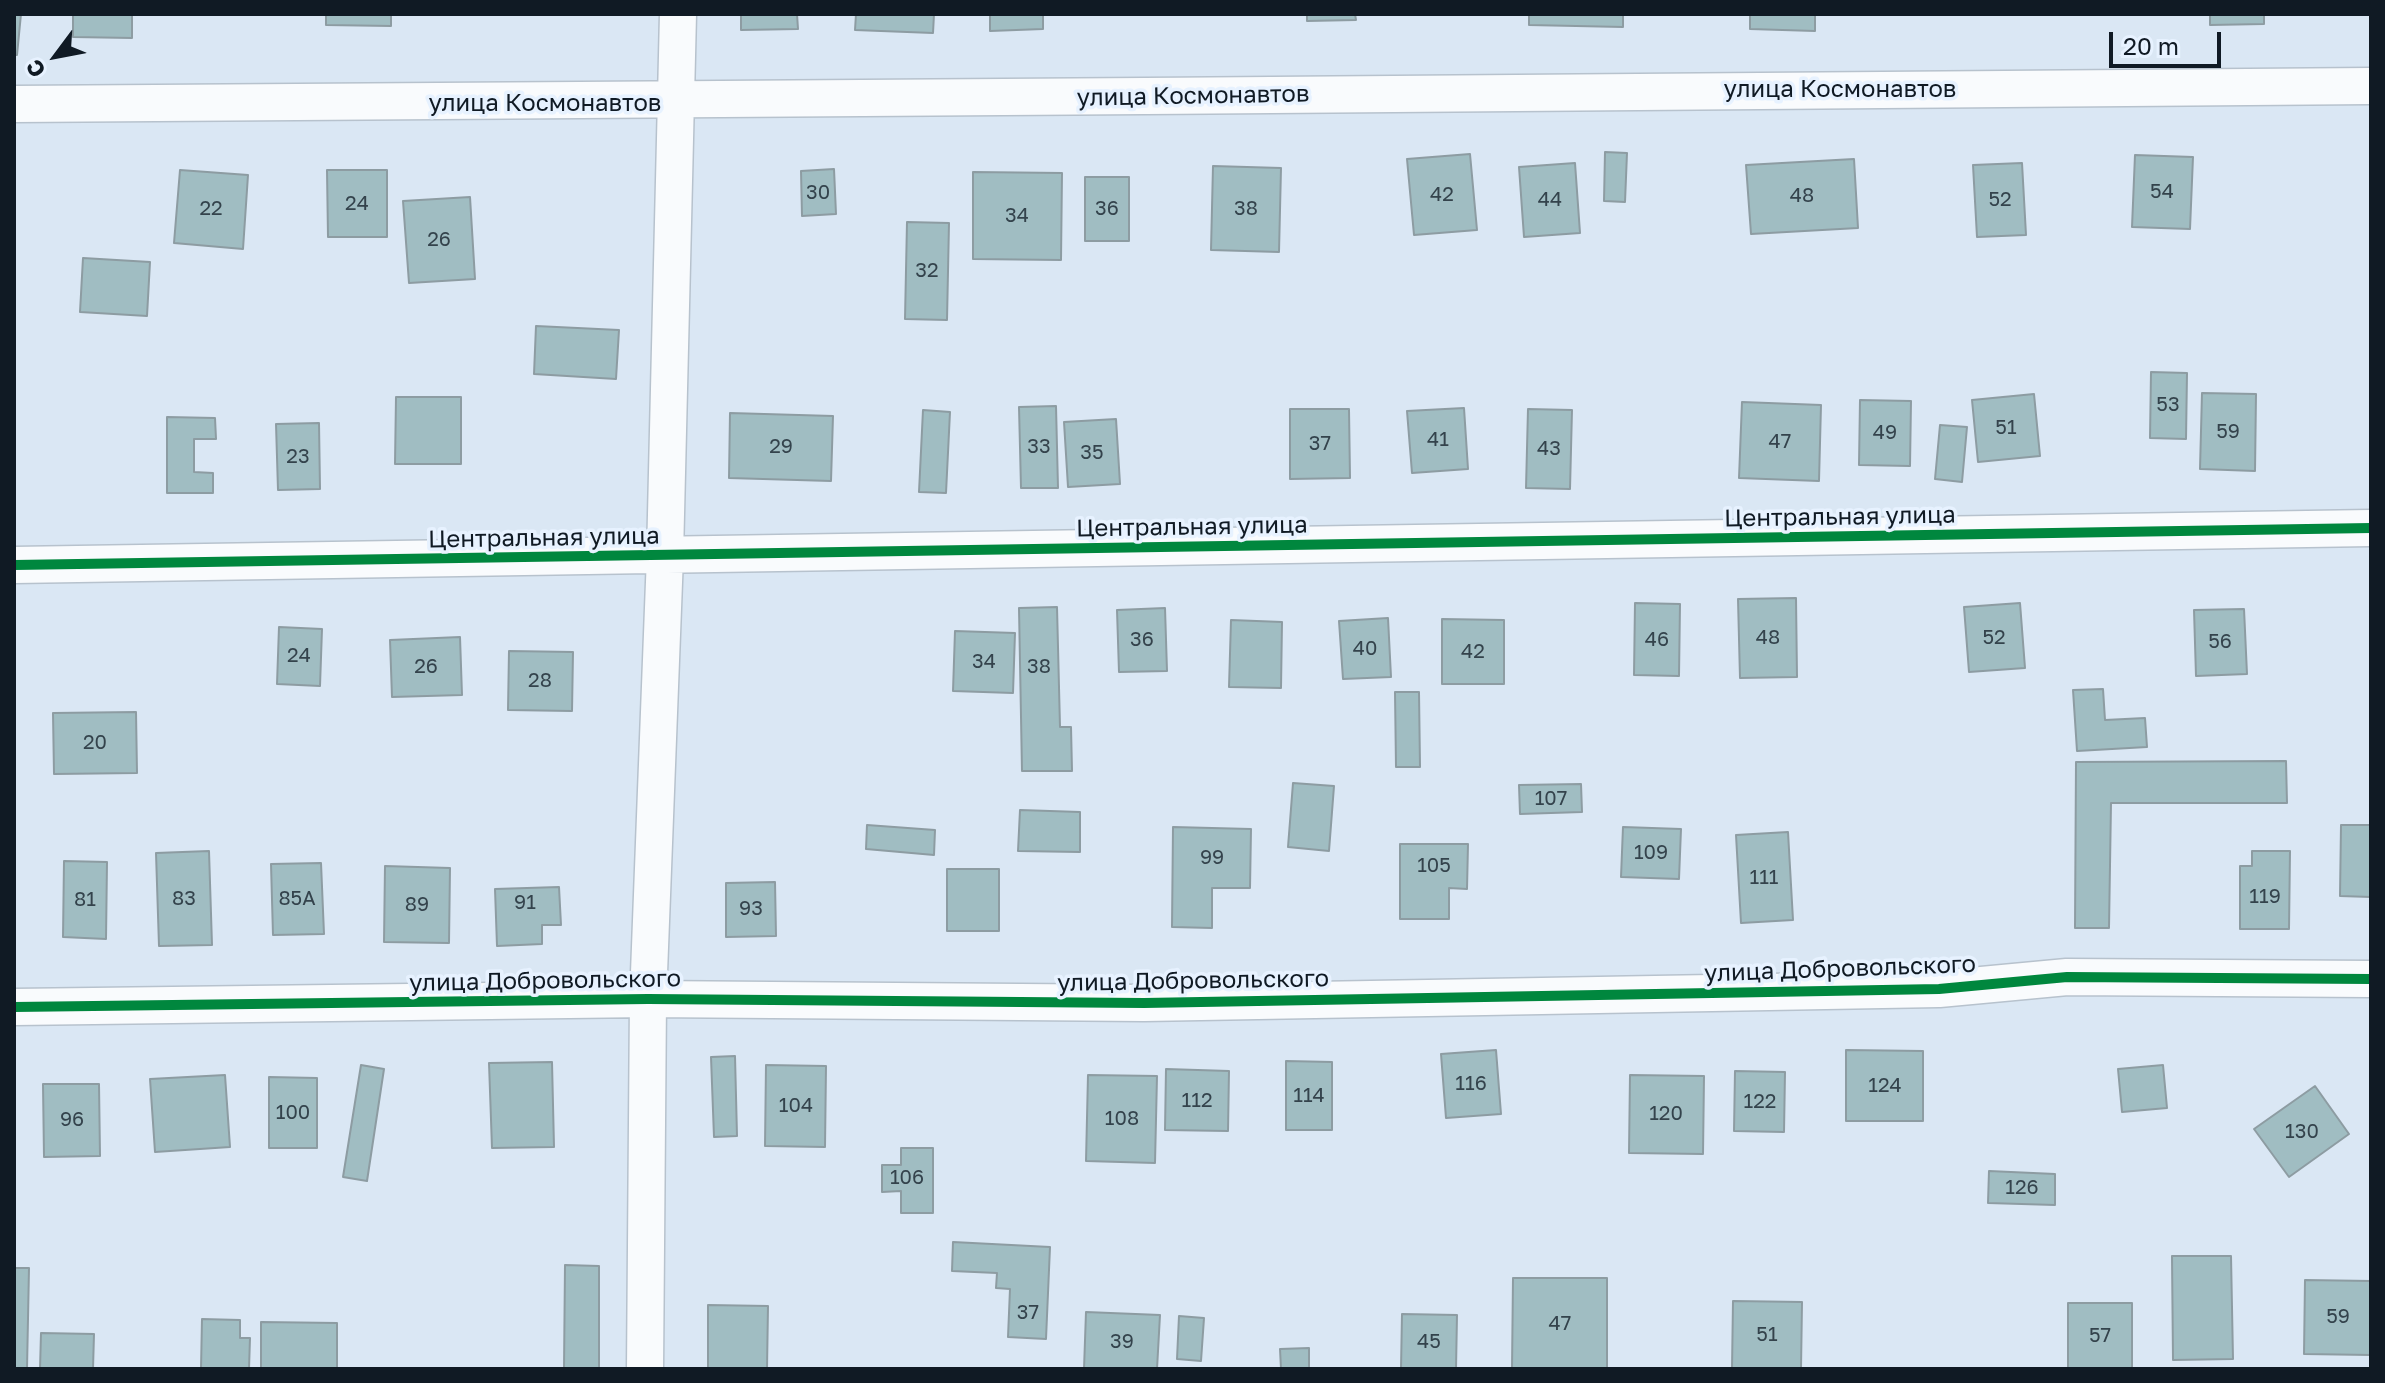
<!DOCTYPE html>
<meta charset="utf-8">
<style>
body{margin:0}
#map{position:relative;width:2385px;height:1383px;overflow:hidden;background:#dae7f4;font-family:"Golos Text",sans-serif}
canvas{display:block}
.frame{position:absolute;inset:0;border:16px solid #101a24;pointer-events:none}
.north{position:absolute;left:16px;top:16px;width:80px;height:80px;-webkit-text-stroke:6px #e7f2ff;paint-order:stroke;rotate:238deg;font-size:22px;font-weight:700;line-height:32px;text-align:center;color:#101a24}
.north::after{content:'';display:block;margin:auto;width:28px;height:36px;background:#101a24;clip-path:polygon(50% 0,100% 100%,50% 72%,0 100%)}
.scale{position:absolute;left:2109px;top:32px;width:112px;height:36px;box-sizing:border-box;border:4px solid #101a24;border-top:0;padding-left:10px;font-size:24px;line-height:28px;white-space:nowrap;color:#101a24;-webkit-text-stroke:6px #e7f2ff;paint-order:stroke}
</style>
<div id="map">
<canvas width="2385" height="1383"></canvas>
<div class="frame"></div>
<div class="north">С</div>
<div class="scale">20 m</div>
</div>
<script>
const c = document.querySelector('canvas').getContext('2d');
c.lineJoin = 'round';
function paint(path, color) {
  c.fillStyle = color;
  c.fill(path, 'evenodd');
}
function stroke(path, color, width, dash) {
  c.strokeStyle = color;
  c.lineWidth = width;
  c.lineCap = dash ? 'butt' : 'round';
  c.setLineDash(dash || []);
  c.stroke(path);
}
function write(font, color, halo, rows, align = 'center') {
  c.font = font + ' "Golos Text",sans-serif';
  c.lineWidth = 7;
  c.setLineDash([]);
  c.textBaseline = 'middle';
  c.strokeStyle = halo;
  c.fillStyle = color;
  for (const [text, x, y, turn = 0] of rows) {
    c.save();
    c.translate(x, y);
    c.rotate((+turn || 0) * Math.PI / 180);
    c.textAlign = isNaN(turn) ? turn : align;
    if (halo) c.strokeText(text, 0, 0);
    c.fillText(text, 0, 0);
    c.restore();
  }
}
const building = new Path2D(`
 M14,14H21L17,55H14Z
 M73,14H132V38L73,37Z
 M326,14H391V26L326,25Z
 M741,14H797L798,29L741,30Z
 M856,14H934L933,33L855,30Z
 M990,14H1043V29L990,31Z
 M1307,14H1355L1356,20L1307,21Z
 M1529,14H1623V27L1529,25Z
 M1750,14H1815V31L1750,29Z
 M2210,14H2264V24L2210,25Z
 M1605,152L1627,153L1625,202L1604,201Z
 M1470,154L1477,230L1414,235L1407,159Z
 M2135,155L2193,157L2190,229L2132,227Z
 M1854,159L1858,228L1751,234L1746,165Z
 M1575,163L1580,233L1524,237L1519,167Z
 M2022,163L2026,235L1977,237L1973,165Z
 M1213,166L1281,168L1279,252L1211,250Z
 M834,169L836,214L802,216L801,171Z
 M180,170L248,175L243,249L174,243Z
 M327,170H387V237H328Z
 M973,172L1062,173L1061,260L973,259Z
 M1085,177H1129V241H1085Z
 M470,197L475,279L409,283L403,201Z
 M907,222L949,223L947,320L905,319Z
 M83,258L150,262L147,316L80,312Z
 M536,326L619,330L616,379L534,374Z
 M2151,372L2187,373L2186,439L2150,438Z
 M2202,393L2256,394L2255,471L2200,469Z
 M2034,394L2040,456L1978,462L1972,400Z
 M396,397H461V464H395Z
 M1860,400L1911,401L1910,466L1859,465Z
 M1742,402L1821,405L1819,481L1739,478Z
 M1056,406L1058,488H1021L1019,407Z
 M1464,408L1468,469L1412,473L1407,411Z
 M1290,409H1349L1350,478L1290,479Z
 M1528,409L1572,410L1570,489L1526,488Z
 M923,410L950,412L946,493L919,492Z
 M730,413L833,416L831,481L729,478Z
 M167,417L215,418L216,439H194V472L213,473V493H167Z
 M1116,419L1120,484L1068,487L1064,422Z
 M319,423L320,489L278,490L276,424Z
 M1940,425L1967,427L1962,482L1935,479Z
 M1796,598L1797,677L1740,678L1738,599Z
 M1635,603L1680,604L1679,676L1634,675Z
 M2020,603L2025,668L1969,672L1964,607Z
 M1057,607L1060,727H1071L1072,771H1022L1019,608Z
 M1165,608L1167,671L1119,672L1117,610Z
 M2244,609L2247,674L2196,676L2194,610Z
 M1388,618L1391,677L1343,679L1339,621Z
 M1442,619L1504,620V684H1442Z
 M1231,620L1282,622L1281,688L1229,687Z
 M279,627L322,629L320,686L277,684Z
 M955,631L1015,633L1013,693L953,691Z
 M460,637L462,695L392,697L390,640Z
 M509,651L573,652L572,711L508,710Z
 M2103,689L2105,720L2145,718L2147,747L2077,751L2073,690Z
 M1395,692H1419L1420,767H1396Z
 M136,712L137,773L54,774L53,713Z
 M2286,761L2287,803H2111L2109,928H2075L2076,762Z
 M1293,783L1334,786L1329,851L1288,847Z
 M1581,784L1582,812L1520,814L1519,785Z
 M1020,810L1080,812V852L1018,851Z
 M867,825L935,830L934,855L866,849Z
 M2341,825H2371V897L2340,896Z
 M1173,827L1251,829L1250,888H1212V928L1172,927Z
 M1623,827L1681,829L1679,879L1621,877Z
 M1788,832L1793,920L1741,923L1736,835Z
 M1400,844H1468L1467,889L1449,888V919H1400Z
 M209,851L212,945L159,946L156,853Z
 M2252,851H2290L2289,929H2240V866H2252Z
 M64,861L107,862L106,939L63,937Z
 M321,863L324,934L273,935L271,864Z
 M385,866L450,868L449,943L384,942Z
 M947,869H999V931H947Z
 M775,882L776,936L726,937V883Z
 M559,887L561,925H542V944L497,946L495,889Z
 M1496,1050L1501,1114L1446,1118L1441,1054Z
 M1846,1050L1923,1051V1121H1846Z
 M735,1056L737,1136L714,1137L711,1057Z
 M1286,1061L1332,1062V1130H1286Z
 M552,1062L554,1147L492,1148L489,1063Z
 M361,1065L384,1069L367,1181L343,1177Z
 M766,1065L826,1066L825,1147L765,1146Z
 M2163,1065L2167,1108L2122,1112L2118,1069Z
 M1166,1069L1229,1071L1228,1131L1165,1130Z
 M1735,1071L1785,1072L1784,1132L1734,1131Z
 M225,1075L230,1147L155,1152L150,1079Z
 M1088,1075L1157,1076L1155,1163L1086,1161Z
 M1630,1075L1704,1076L1703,1154L1629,1153Z
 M269,1077L317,1078V1148H269Z
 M43,1084H99L100,1156L44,1157Z
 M2315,1086L2349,1134L2289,1177L2254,1129Z
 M901,1148H933V1213H901V1191L882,1192V1165H901Z
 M1989,1171L2055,1174V1205L1988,1203Z
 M953,1242L1050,1247L1046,1339L1008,1337L1010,1289L996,1288L997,1273L952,1271Z
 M2172,1256H2231L2233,1359L2173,1360Z
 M565,1265L599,1266V1369H564Z
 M14,1268H29L27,1369H14Z
 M1513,1278H1607V1369H1512Z
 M2305,1280L2371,1281V1355L2304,1354Z
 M1733,1301L1802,1302L1801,1369H1732Z
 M2068,1303H2132V1369H2068Z
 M708,1305L768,1306L767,1369H708Z
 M1086,1312L1160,1315L1157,1369H1084Z
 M1402,1314L1457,1315L1456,1369H1401Z
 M1179,1316L1204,1318L1201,1361L1177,1359Z
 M202,1319L240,1320V1338H250L249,1369H201Z
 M261,1322L337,1323V1369H261Z
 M41,1333L94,1334L93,1369H40Z
 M1309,1348V1369H1281L1280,1349Z`);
paint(building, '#a0bdc2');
stroke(building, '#8d9ca2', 2);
const minor = new Path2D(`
 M14,104C800,102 1585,90 2371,86
 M14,565L2371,528
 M14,1007L648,999L1144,1003L1939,989L2067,977L2371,979
 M645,1369L648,999L665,556L678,14`);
stroke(minor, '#b7c2cd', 39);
stroke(minor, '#f9fbfd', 36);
stroke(new Path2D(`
 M14,565L2371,528
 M14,1007L648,999L1144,1003L1939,989L2067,977L2371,979`), '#00873e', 10);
write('20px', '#34434c', null, [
 ["54",2162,192],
 ["30",818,193],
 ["42",1442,195],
 ["48",1802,196],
 ["44",1550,200],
 ["52",2000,200],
 ["24",357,204],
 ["22",211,209],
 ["36",1107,209],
 ["38",1246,209],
 ["34",1017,216],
 ["26",439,240],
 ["32",927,271],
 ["53",2168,405],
 ["51",2006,428],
 ["59",2228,432],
 ["49",1885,433],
 ["41",1438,440],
 ["47",1780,442],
 ["37",1320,444],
 ["29",781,447],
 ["33",1039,447],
 ["43",1549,449],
 ["35",1092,453],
 ["23",298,457],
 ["48",1768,638],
 ["52",1994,638],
 ["36",1142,640],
 ["46",1657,640],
 ["56",2220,642],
 ["40",1365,649],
 ["42",1473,652],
 ["24",299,656],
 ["34",984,662],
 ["26",426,667],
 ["38",1039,667],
 ["28",540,681],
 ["20",95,743],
 ["107",1551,799],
 ["109",1651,853],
 ["99",1212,858],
 ["105",1434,866],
 ["111",1764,878],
 ["119",2265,897],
 ["83",184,899],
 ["85А",297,899],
 ["81",85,900],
 ["91",525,903],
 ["89",417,905],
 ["93",751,909],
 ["116",1471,1084],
 ["124",1885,1086],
 ["114",1309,1096],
 ["112",1197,1101],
 ["122",1760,1102],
 ["104",796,1106],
 ["100",293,1113],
 ["120",1666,1114],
 ["108",1122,1119],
 ["96",72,1120],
 ["130",2302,1132],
 ["106",907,1178],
 ["126",2022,1188],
 ["37",1028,1313],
 ["59",2338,1317],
 ["47",1560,1324],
 ["51",1767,1335],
 ["57",2100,1336],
 ["39",1122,1342],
 ["45",1429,1342]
]);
write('24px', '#101a24', '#e7f2ff', [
 ["улица Космонавтов",1840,89],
 ["улица Космонавтов",1193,96,-1],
 ["улица Космонавтов",545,103],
 ["Центральная улица",1840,517,-1],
 ["Центральная улица",1192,527,-1],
 ["Центральная улица",544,538,-1],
 ["улица Добровольского",1840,969,-2],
 ["улица Добровольского",545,981,-1],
 ["улица Добровольского",1193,981,-1]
]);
</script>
